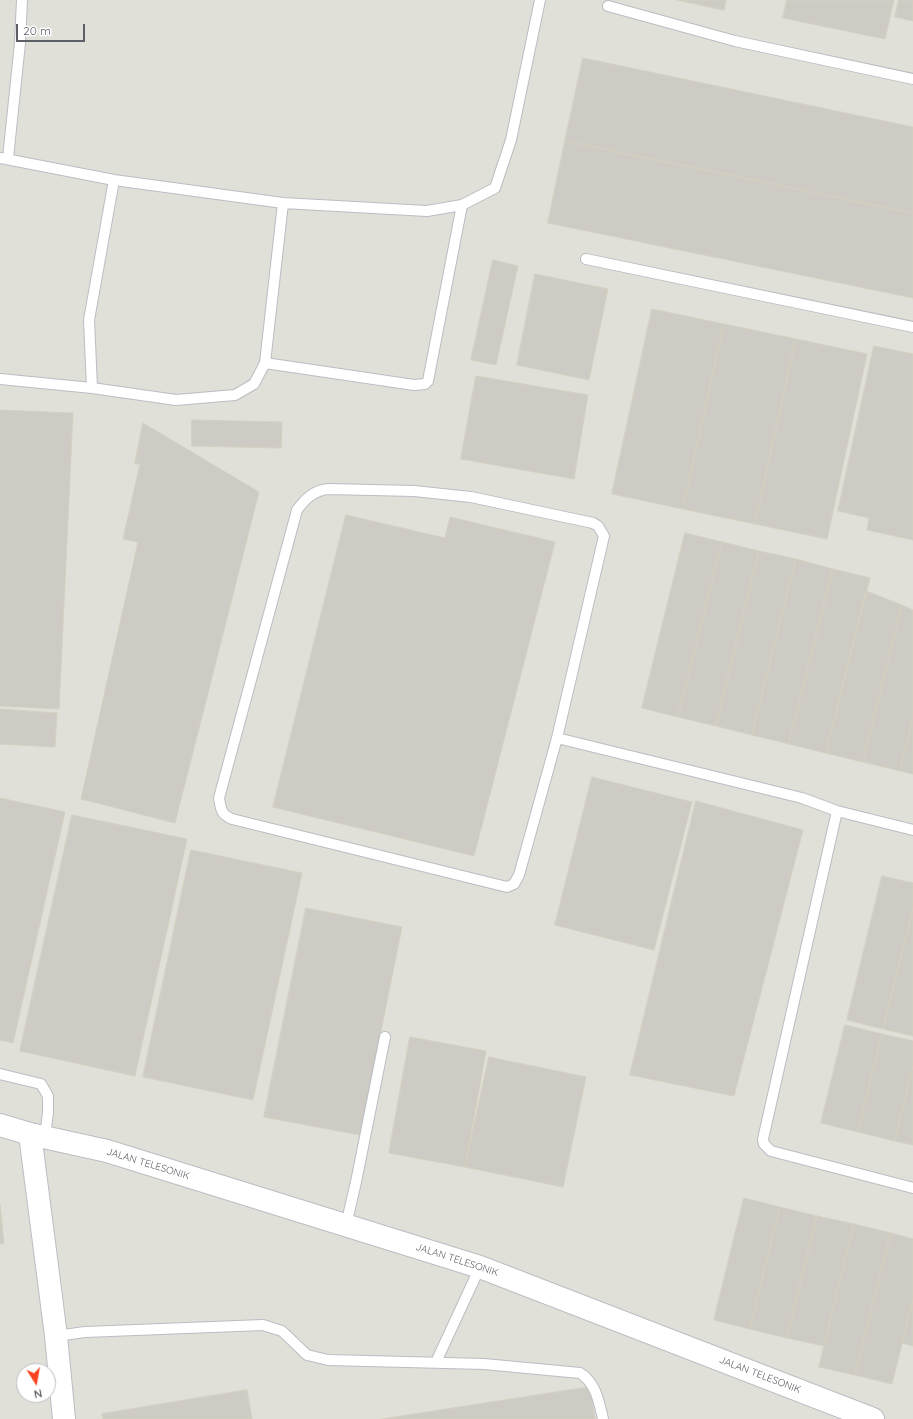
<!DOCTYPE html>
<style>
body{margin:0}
#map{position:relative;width:913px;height:1419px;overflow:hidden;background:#f0eee4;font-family:Quicksand,sans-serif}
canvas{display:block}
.north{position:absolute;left:16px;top:1363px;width:40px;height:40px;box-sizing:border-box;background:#fff;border:1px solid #bebfc2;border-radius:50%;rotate:169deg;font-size:11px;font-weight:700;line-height:16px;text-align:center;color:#5c5f66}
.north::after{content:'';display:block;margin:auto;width:14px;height:18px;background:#fa4320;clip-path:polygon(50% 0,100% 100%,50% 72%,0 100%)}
.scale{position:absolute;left:16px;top:24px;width:69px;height:18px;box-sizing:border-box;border:2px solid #5c5f66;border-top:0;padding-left:5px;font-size:12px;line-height:14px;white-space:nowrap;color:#5c5f66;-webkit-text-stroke:3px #fff;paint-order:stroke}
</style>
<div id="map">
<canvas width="913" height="1419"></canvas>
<div class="north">N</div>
<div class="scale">20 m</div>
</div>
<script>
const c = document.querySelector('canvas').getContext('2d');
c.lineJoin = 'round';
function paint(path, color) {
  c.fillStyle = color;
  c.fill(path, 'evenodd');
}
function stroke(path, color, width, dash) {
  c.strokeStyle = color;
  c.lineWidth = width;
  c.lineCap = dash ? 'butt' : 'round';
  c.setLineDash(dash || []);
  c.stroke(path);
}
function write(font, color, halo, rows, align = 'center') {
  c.font = font + ' Quicksand,sans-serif';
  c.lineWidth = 3;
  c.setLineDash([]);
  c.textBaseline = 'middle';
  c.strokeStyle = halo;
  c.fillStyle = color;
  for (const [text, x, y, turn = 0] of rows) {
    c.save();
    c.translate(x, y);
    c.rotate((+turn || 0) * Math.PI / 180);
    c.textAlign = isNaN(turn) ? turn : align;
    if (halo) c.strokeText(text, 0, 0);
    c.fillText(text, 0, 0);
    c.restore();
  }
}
paint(new Path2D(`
 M0,0H913V1419H0ZM24,1371H48V1395H24Z`), '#e0dfd8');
const building = new Path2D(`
 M677,0H726L724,10Z
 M787,0H894L885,39L783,18Z
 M899,0H913V21L895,17Z
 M583,58L913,127V213L565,141Z
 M565,141L913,213V298L548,223Z
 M493,260L518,266L496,365L471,360Z
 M535,274L608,289L589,380L517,365Z
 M652,309L724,324L683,509L612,494Z
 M724,324L796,339L755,524L683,509Z
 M796,339L867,354L827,539L755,524Z
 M874,346L913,354V540L867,530L869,518L838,511Z
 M476,376L588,395L574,479L461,459Z
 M0,410L73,413L59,709L0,706Z
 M192,420L282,422L281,448L192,446Z
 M143,423L259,492L175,823L81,799L138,542L123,539L140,464H135Z
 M346,515L445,538L450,517L555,542L474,856L273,807Z
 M685,533L722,542L678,717L642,708Z
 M722,542L759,551L716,726L678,717Z
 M759,551L796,559L752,735L716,726Z
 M796,559L833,569L789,744L752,735Z
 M833,569L870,578L826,753L789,744Z
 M866,591L902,605L863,762L826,753Z
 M902,605L913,610V718L900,771L863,762Z
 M0,709L57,713L55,747L0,744Z
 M913,718V774L900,771Z
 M592,777L692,802L654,950L555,925Z
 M0,798L65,812L13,1043L0,1040Z
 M696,801L803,830L734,1096L630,1075Z
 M72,815L187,839L135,1076L20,1051Z
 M191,850L302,873L253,1100L143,1077Z
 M882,876L913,883V909L883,1029L847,1020Z
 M306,908L402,927L360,1135L264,1117Z
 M913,909V1036L883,1029Z
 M845,1025L882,1034L858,1132L821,1123Z
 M882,1034L913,1041V1066L895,1141L858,1132Z
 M410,1037L486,1051L465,1167L389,1153Z
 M489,1057L586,1077L563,1187L465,1167Z
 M913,1066V1145L895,1141Z
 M744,1198L780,1207L750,1329L714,1320Z
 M0,1204L4,1244H0Z
 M780,1207L817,1216L787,1338L750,1329Z
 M817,1216L854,1224L824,1346L787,1338Z
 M854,1224L891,1233L855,1375L819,1367Z
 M891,1233L913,1239V1300L892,1384L855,1375Z
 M913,1300V1346L902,1343Z
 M590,1387L595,1419H382Z
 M247,1390L252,1419H103L102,1414Z`);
paint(building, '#cdcbc3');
stroke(building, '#d5d1c1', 1);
const service = new Path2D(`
 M608,6L735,41L913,79
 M0,158L114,180L283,203L427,211L462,205
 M8,158L20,43L22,0
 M586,259L913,327
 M265,363L414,385L425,384L428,381L462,205L495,188L511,140L540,0
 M0,379L92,388L176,400L235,395L254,384L265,363L283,203
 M92,388L89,320L114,180
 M557,738L604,536L598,526L593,523L471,497L414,491L329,489C314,490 305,499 297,510L219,798C221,810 221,814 232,819L507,887L514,884L519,875L557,738L802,798L837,811L913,830
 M837,811L763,1139L764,1144L771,1151L913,1188
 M0,1074L41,1084L48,1096V1112L45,1137
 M346,1225L356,1182L385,1037
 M56,1336L85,1332L263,1325L282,1331L307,1355L328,1360L484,1364L580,1373C596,1383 599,1402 603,1419
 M436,1362L480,1267`);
const tertiary = new Path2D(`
 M0,1125L30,1134L107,1151L480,1267L873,1419
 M30,1134L56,1336L64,1419`);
stroke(service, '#bbbdc4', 12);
stroke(tertiary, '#bbbdc4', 24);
stroke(service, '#fff', 10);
stroke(tertiary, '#fff', 22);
write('10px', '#5c5f66', '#fff', [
 ["JALAN TELESONIK",148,1164,17],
 ["JALAN TELESONIK",457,1260,18],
 ["JALAN TELESONIK",760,1375,21]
]);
</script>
